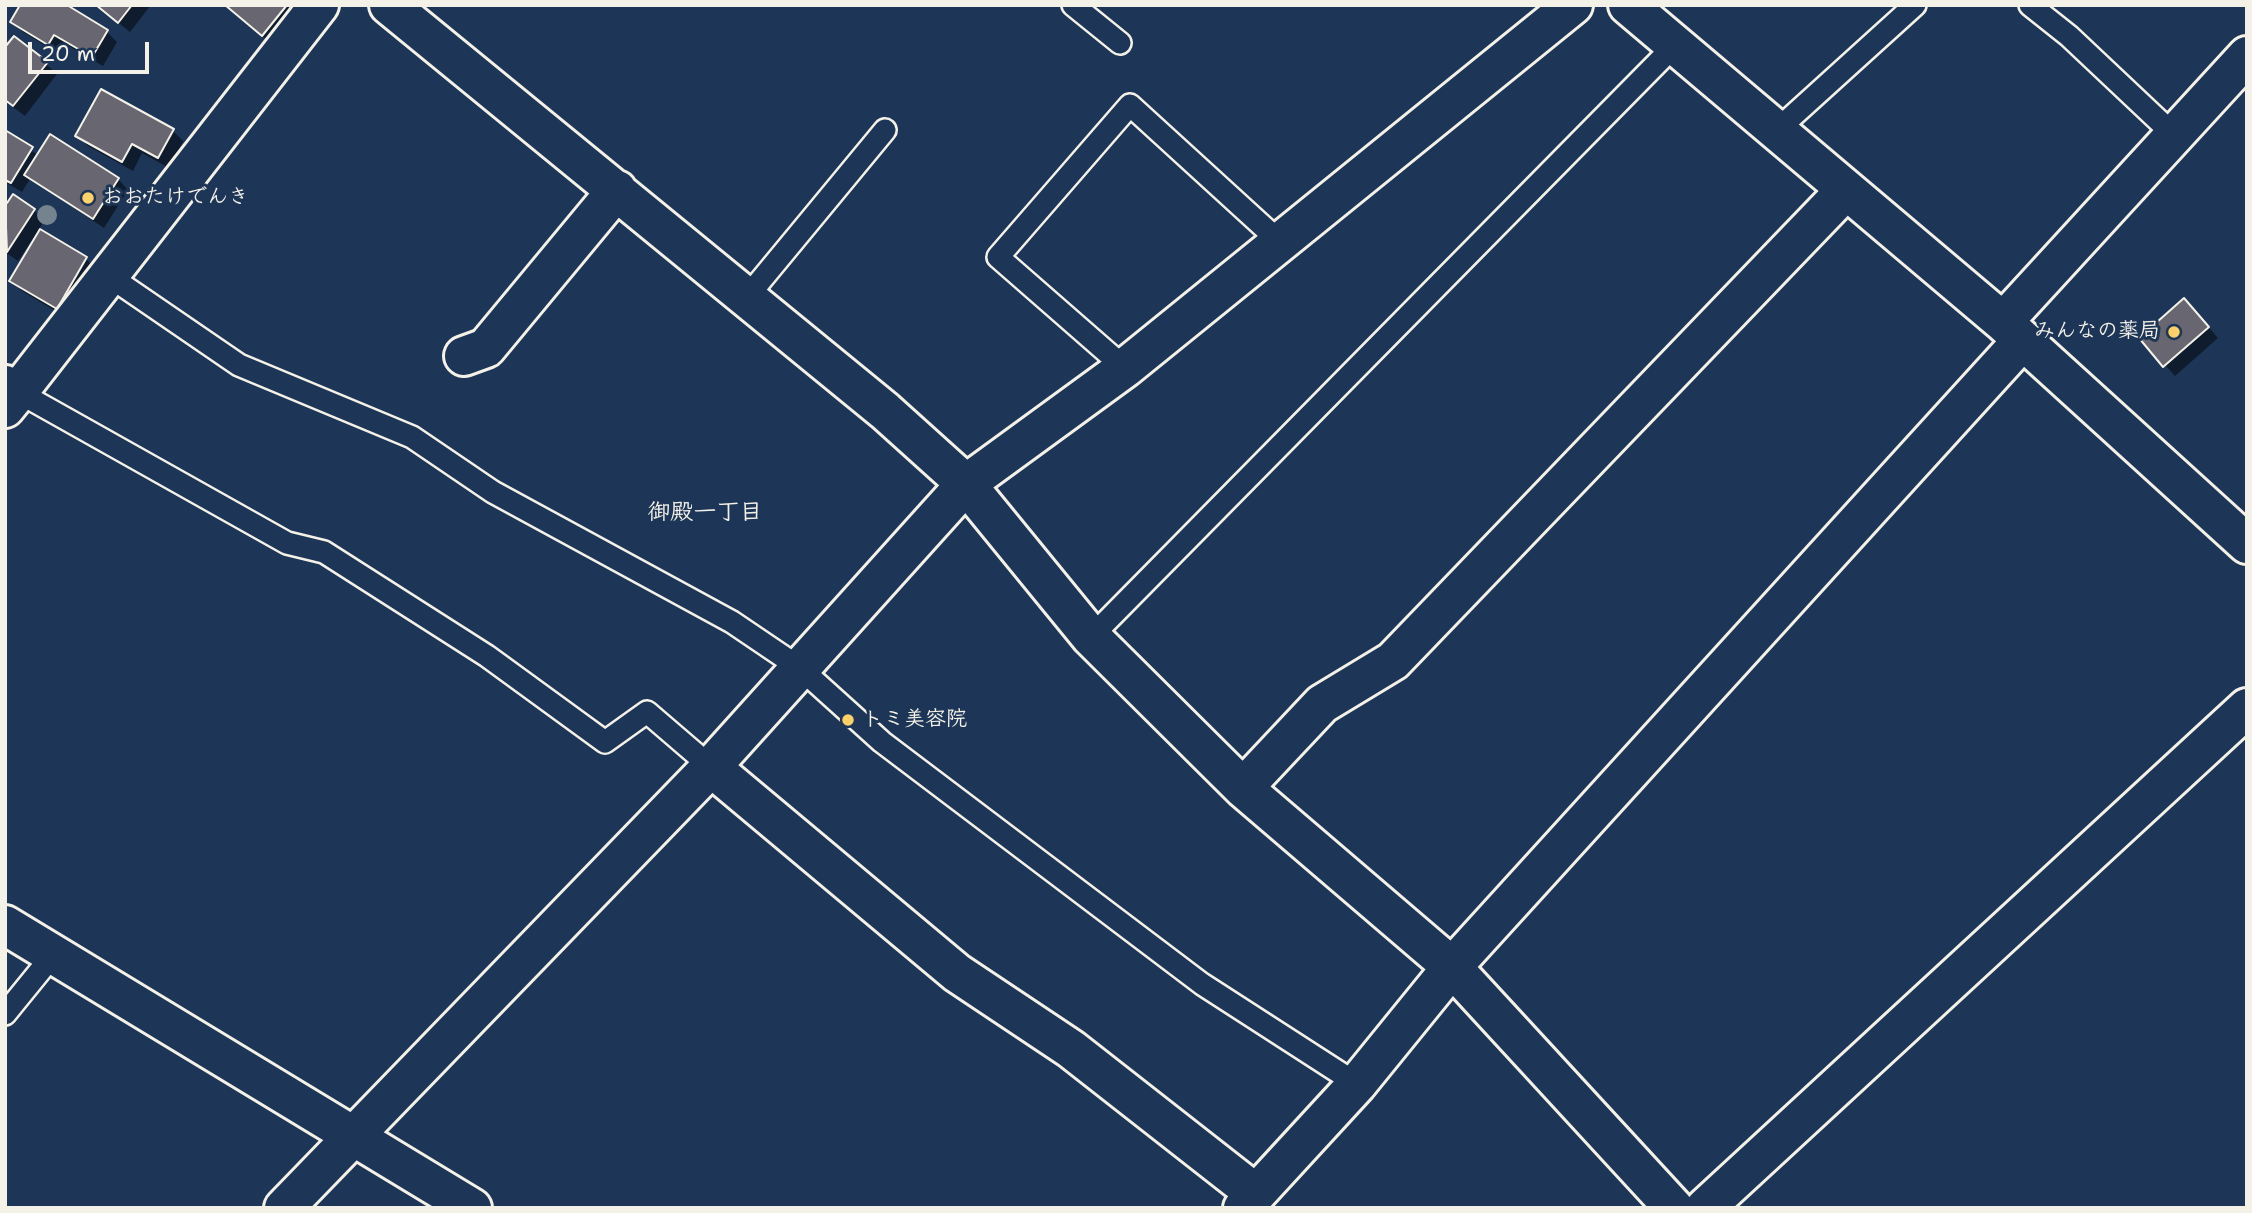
<!DOCTYPE html>
<meta charset="utf-8">
<style>
body{margin:0}
#map{position:relative;width:2252px;height:1213px;overflow:hidden;background:#1d3557;font-family:"Shantell Sans",sans-serif}
canvas{display:block}
.frame{position:absolute;inset:0;border:7px solid #f4f1e8;pointer-events:none}
.scale{position:absolute;left:28px;top:42px;width:121px;height:32px;box-sizing:border-box;border:4px solid #f4f1e8;border-top:0;padding-left:9px;font-size:21px;line-height:24px;white-space:nowrap;color:#f4f1e8;-webkit-text-stroke:5px #1d3557;paint-order:stroke}
</style>
<div id="map">
<canvas width="2252" height="1213"></canvas>
<div class="frame"></div>
<div class="scale">20 m</div>
</div>
<script>
const c = document.querySelector('canvas').getContext('2d');
c.lineJoin = 'round';
function paint(path, color) {
  c.fillStyle = color;
  c.fill(path, 'evenodd');
}
function stroke(path, color, width, dash) {
  c.strokeStyle = color;
  c.lineWidth = width;
  c.lineCap = dash ? 'butt' : 'round';
  c.setLineDash(dash || []);
  c.stroke(path);
}
function write(font, color, halo, rows, align = 'center') {
  c.font = font + ' "Shantell Sans","Klee One",sans-serif';
  c.lineWidth = 6;
  c.setLineDash([]);
  c.textBaseline = 'middle';
  c.strokeStyle = halo;
  c.fillStyle = color;
  for (const [text, x, y, turn = 0] of rows) {
    c.save();
    c.translate(x, y);
    c.rotate((+turn || 0) * Math.PI / 180);
    c.textAlign = isNaN(turn) ? turn : align;
    if (halo) c.strokeText(text, 0, 0);
    c.fillText(text, 0, 0);
    c.restore();
  }
}
paint(new Path2D(`
 M96,5H151L130,32Z
 M225,5H306L273,45Z
 M12,21L107,32L117,42L103,66L65,44L59,54L23,32Z
 M5,50L46,64L57,74L25,116L5,101Z
 M173,131L183,141L169,168L142,153L133,171L88,146L77,136Z
 M5,133L38,155L118,179L128,190L104,228L30,179L22,192L5,182Z
 M5,204L34,210L44,221L38,231L86,259L96,269L67,318L22,291L11,281L36,238L34,237L18,261L5,252Z
 M2194,310L2218,338L2175,376L2141,338Z`), '#0007');
const building = new Path2D(`
 M20,5H67L108,30L92,57L54,35L48,45L10,22Z
 M96,5H132L118,23Z
 M225,5H287L262,36Z
 M14,36L48,62L13,106L5,100V47Z
 M101,89L174,129L158,158L132,144L122,162L75,136Z
 M5,130L33,147L11,183L5,180Z
 M50,134L119,178L93,219L24,175Z
 M13,194L35,209L7,252L5,202L7,203Z
 M40,229L87,257L57,309L9,281Z
 M2184,298L2209,327L2163,367L2139,338Z`);
paint(building, '#676671');
stroke(building, '#f4f1e8', 2);
const lane = new Path2D(`
 M1073,5L1120,43
 M2030,5L2069,36L2174,135
 M1776,131L1915,5
 M109,276L239,365L412,437L493,492L732,622L800,668L882,742L1202,984L1357,1084
 M747,297L885,130
 M1125,368L998,257L1130,105L1280,242
 M18,392L287,543L324,552L487,656L605,742L647,712L711,767
 M1091,637L1675,45
 M5,1014L53,955`);
const street = new Path2D(`
 M389,5L885,411L966,484L1091,637L1243,788L1452,967L1674,1208
 M1628,5L2003,322L2247,544
 M2003,322L2247,56
 M464,356L486,348L617,190
 M5,385L18,392L319,5
 M1243,788L1322,704L1393,661L1846,190
 M5,925L472,1208
 M1256,1194L1071,1049L957,973L711,767L966,484L1125,368L1573,5
 M1243,1208L1357,1084L1452,967L2022,341`);
const secondary = new Path2D(`
 M5,408L18,392
 M284,1208L711,767
 M1705,1208L2247,708`);
stroke(lane, '#f4f1e8', 26);
stroke(street, '#f4f1e8', 44);
stroke(secondary, '#f4f1e8', 44);
stroke(lane, '#1d3557', 21);
stroke(street, '#1d3557', 38);
stroke(secondary, '#1d3557', 38);
c.fillStyle = '#75838f';
for (const [x, y] of [
 [47,215]
]) {
  c.beginPath();
  c.arc(x, y, 10, 0, 2 * Math.PI);
  c.fill();
}
for (const [x, y, r, color] of [
 [88,198,7,"#ffd166"],
 [2174,332,7,"#ffd166"],
 [848,720,7,"#ffd166"]
]) {
  const dot = new Path2D();
  dot.arc(x, y, r, 0, 2 * Math.PI);
  c.fillStyle = color;
  c.fill(dot);
  stroke(dot, '#1d3557', 2.5);
}
write('bold 21px', '#f4f1e8', '#1d3557', [
 ["おおたけでんき",102,198],
 ["みんなの薬局",2160,332,"right"],
 ["トミ美容院",862,720]
], 'left');
write('bold 23px', '#f4f1e8', '#1d3557', [
 ["御殿一丁目",705,513]
]);
</script>
